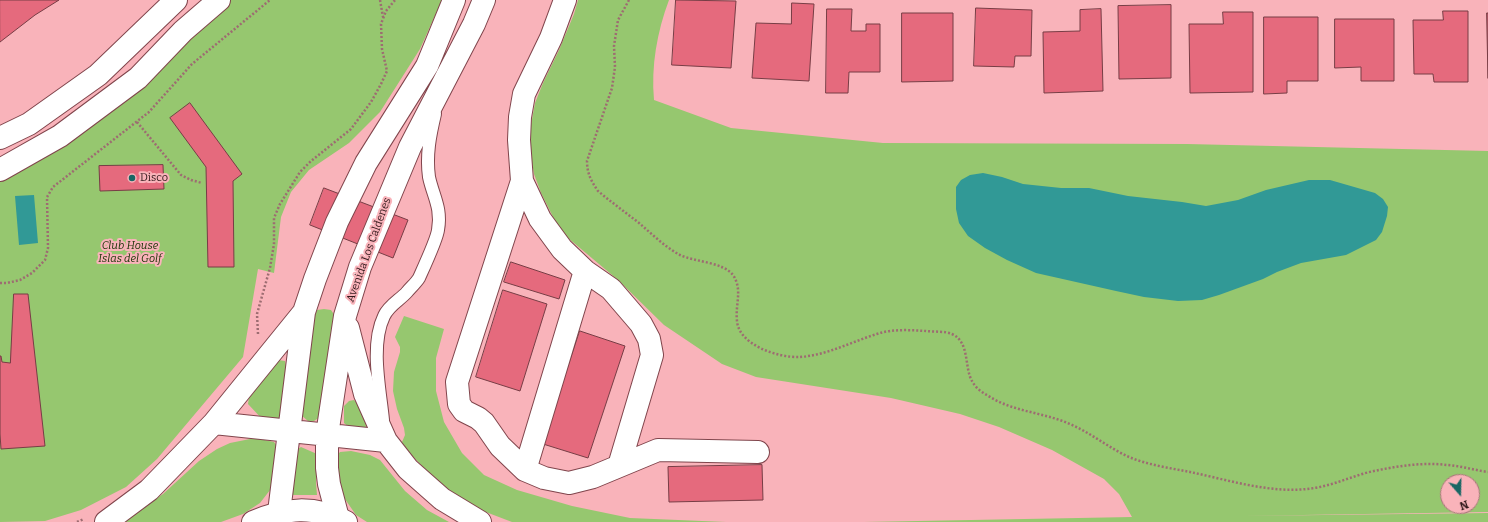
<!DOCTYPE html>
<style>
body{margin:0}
#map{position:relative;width:1488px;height:522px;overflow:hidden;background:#f9b3ba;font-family:Bitter,serif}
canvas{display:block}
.north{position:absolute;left:1440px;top:474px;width:40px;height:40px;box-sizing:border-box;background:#f9b3ba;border:1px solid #aa757b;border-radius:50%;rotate:160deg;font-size:11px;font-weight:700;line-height:16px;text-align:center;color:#33191c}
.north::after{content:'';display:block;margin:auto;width:14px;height:18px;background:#186664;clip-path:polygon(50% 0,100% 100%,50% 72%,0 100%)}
</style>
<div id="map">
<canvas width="1488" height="522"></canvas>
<div class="north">N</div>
</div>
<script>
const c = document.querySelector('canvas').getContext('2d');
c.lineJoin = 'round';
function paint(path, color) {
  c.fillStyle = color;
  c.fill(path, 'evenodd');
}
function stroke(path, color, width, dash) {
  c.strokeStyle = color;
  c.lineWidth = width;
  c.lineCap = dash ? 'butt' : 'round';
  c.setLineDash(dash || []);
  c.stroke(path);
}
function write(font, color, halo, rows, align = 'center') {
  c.font = font + ' Bitter,serif';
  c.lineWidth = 4;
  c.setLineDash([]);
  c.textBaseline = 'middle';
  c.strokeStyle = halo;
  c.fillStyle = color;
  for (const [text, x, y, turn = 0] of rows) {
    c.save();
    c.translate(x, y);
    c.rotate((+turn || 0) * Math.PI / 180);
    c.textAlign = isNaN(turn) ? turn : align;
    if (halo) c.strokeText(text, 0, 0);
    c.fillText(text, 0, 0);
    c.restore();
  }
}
paint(new Path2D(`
 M231,0H442L420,49L380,112L349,143L309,170L291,192L281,217L274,273L258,269L243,357L157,459L126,487L81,510L45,521L0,522V177Z
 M578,0H669C657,32 651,66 654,100L731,128L883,143L1187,144L1488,151V512L1241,516L1488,513V522H864L1132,517L1119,494L1104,479L1052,450L999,427L960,414L891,398L756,377L722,364L664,325L618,280L568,238L556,223L541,193L534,174L530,153V130L535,103L543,83L559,50L574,14ZM1448,482H1472V506H1448Z
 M324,309L331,310L335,316L320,417L314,421L309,422L300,414L314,316L317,310Z
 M404,316L444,329L436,358V391L444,422L462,453L484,475L517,490L572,506L630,518L726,522H512L470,506L447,492L404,447L402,442L405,435L404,428L397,409L393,391L394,372L400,352V347L395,337Z
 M278,360L285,361L286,367L282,416L278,422L264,421L248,404L249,397Z
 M354,400C362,410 366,416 366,428L351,429L344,423V406L349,401Z
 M255,438L274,442L279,449L277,481L260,503L243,514L221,522H121L163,494L199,461L217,449L230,443Z
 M301,447L317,454L316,483L317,495H292L290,494L298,449Z
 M351,451L370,455L380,460L405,491L427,510L449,522H367L356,515L338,489L335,458L340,452Z`), '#96c76f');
paint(new Path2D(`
 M983,173L1002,177L1023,184L1061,188H1089L1128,196L1182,202L1206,206L1238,200L1266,190L1309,180H1330L1375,193L1383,199L1388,207L1387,216L1382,232L1376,240L1346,255L1301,263L1277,272L1263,279L1219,295L1202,300L1178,301L1144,297L1116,291L1036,273L1007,260L985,248L968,236L959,223L956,209V187L961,180L970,175Z
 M34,195L38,243L19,245L15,196Z`), '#319996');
const building = new Path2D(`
 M0,0H59L35,15L0,42Z
 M676,0L736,1L731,68L672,65Z
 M792,3L814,4L809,81L752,78L756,23L791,24Z
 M1171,5V78L1119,79L1118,6Z
 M976,8L1032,10L1031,56H1015L1014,67L974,66Z
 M827,9H852L851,31H866V24H880V72H849L848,93H826Z
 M1101,9L1103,91L1044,93L1043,32L1080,31V10Z
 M1443,11H1468V82H1434L1433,74H1414L1413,20H1443Z
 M1223,12H1253V92L1190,93L1189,24H1223Z
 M902,13H953V81L902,82Z
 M1487,13H1488V78Z
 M1264,17H1318V81H1287V93L1264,94Z
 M1335,19H1394V81H1361V67L1335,68Z
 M190,103L242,174L233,181L234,267H208L206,167L170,118Z
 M163,165L164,189L100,191L99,166Z
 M324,188L408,220L393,258L310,225Z
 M511,262L565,280L559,299L504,282Z
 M503,290L547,304L520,391L476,377Z
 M14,294H28L45,446L1,449L0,434V356H1L2,362L10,363Z
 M580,331L625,346L588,458L543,444Z
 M762,465L763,500L669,502L668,467Z`);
paint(building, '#e56a7d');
stroke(building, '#773d45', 1);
const service = new Path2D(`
 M383,420C380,389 370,345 384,316C389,305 400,300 407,292C411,287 416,283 419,278C423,269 437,239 438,230C442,208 433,196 429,177C426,155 430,135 435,114`);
const minor = new Path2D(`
 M565,0L551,38L524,94L520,117L519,140L522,181L457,382L459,404L464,411L478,418L484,423L500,446L525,470L544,478L569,483L593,477L658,450L758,452
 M0,138L29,124L98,75L176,0
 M0,170L60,136L138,78L183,31L219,0
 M522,181L540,219L562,249L585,271L611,289L641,324L649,339L652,355L619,466
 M348,328L365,394L386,441L408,469L442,499L480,522
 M214,423L386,441
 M525,470L585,271
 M279,512L304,312L315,279L337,222L366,163L427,66L454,0
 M338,518L329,484L327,468V435L345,316L360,267L410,147L474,24L484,0
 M106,522L149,490L214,423L304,312`);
const tertiary = new Path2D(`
 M253,522C285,508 314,505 346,522`);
stroke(service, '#80454c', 14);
stroke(minor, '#80454c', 24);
stroke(tertiary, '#80454c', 24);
stroke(new Path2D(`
 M380,0L383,17
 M629,0L618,20L614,46L615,67L612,88L587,161C587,173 591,181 598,191C611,202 625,212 639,223C652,234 665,247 680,255C695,262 723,262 733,275C743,290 735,304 737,321C739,345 778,358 800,357C828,355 853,341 880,333C894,329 911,330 926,331C935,332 945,331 952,334C970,342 964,367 972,381C975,387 981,392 987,395C1012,412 1043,412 1070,424C1091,433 1109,448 1129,457C1148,465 1170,468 1190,472C1229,480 1274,495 1314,488C1335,485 1354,475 1374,471C1398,466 1423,462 1447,465C1461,466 1474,470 1488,472
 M137,122L181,175L191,180L202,183
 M0,283H7L20,280L32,273L45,260L48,248L47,197L53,187L149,112L192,64L270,0
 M258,334L257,314L270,268L274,244V218L280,204L300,172L311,161L351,129L371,102L381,84L387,71L382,49L381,24L386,11L395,0
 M77,522L84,519`), '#9d6c71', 2.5, [2, 2]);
stroke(service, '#fff', 12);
stroke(minor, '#fff', 22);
stroke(tertiary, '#fff', 22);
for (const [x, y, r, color] of [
 [132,178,4,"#186664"]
]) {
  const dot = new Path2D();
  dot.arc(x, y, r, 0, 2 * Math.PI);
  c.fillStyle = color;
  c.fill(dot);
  stroke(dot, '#f9b3ba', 1.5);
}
write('11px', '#33191c', '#f9b3ba', [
 ["Disco",140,178]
], 'left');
write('italic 11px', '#20370b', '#f9b3ba', [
 ["Club House",130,246],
 ["Islas del Golf",130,259]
]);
write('11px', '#33191c', '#f9b3ba', [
 ["Avenida Los Caldenes",369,250,-70]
]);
</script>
